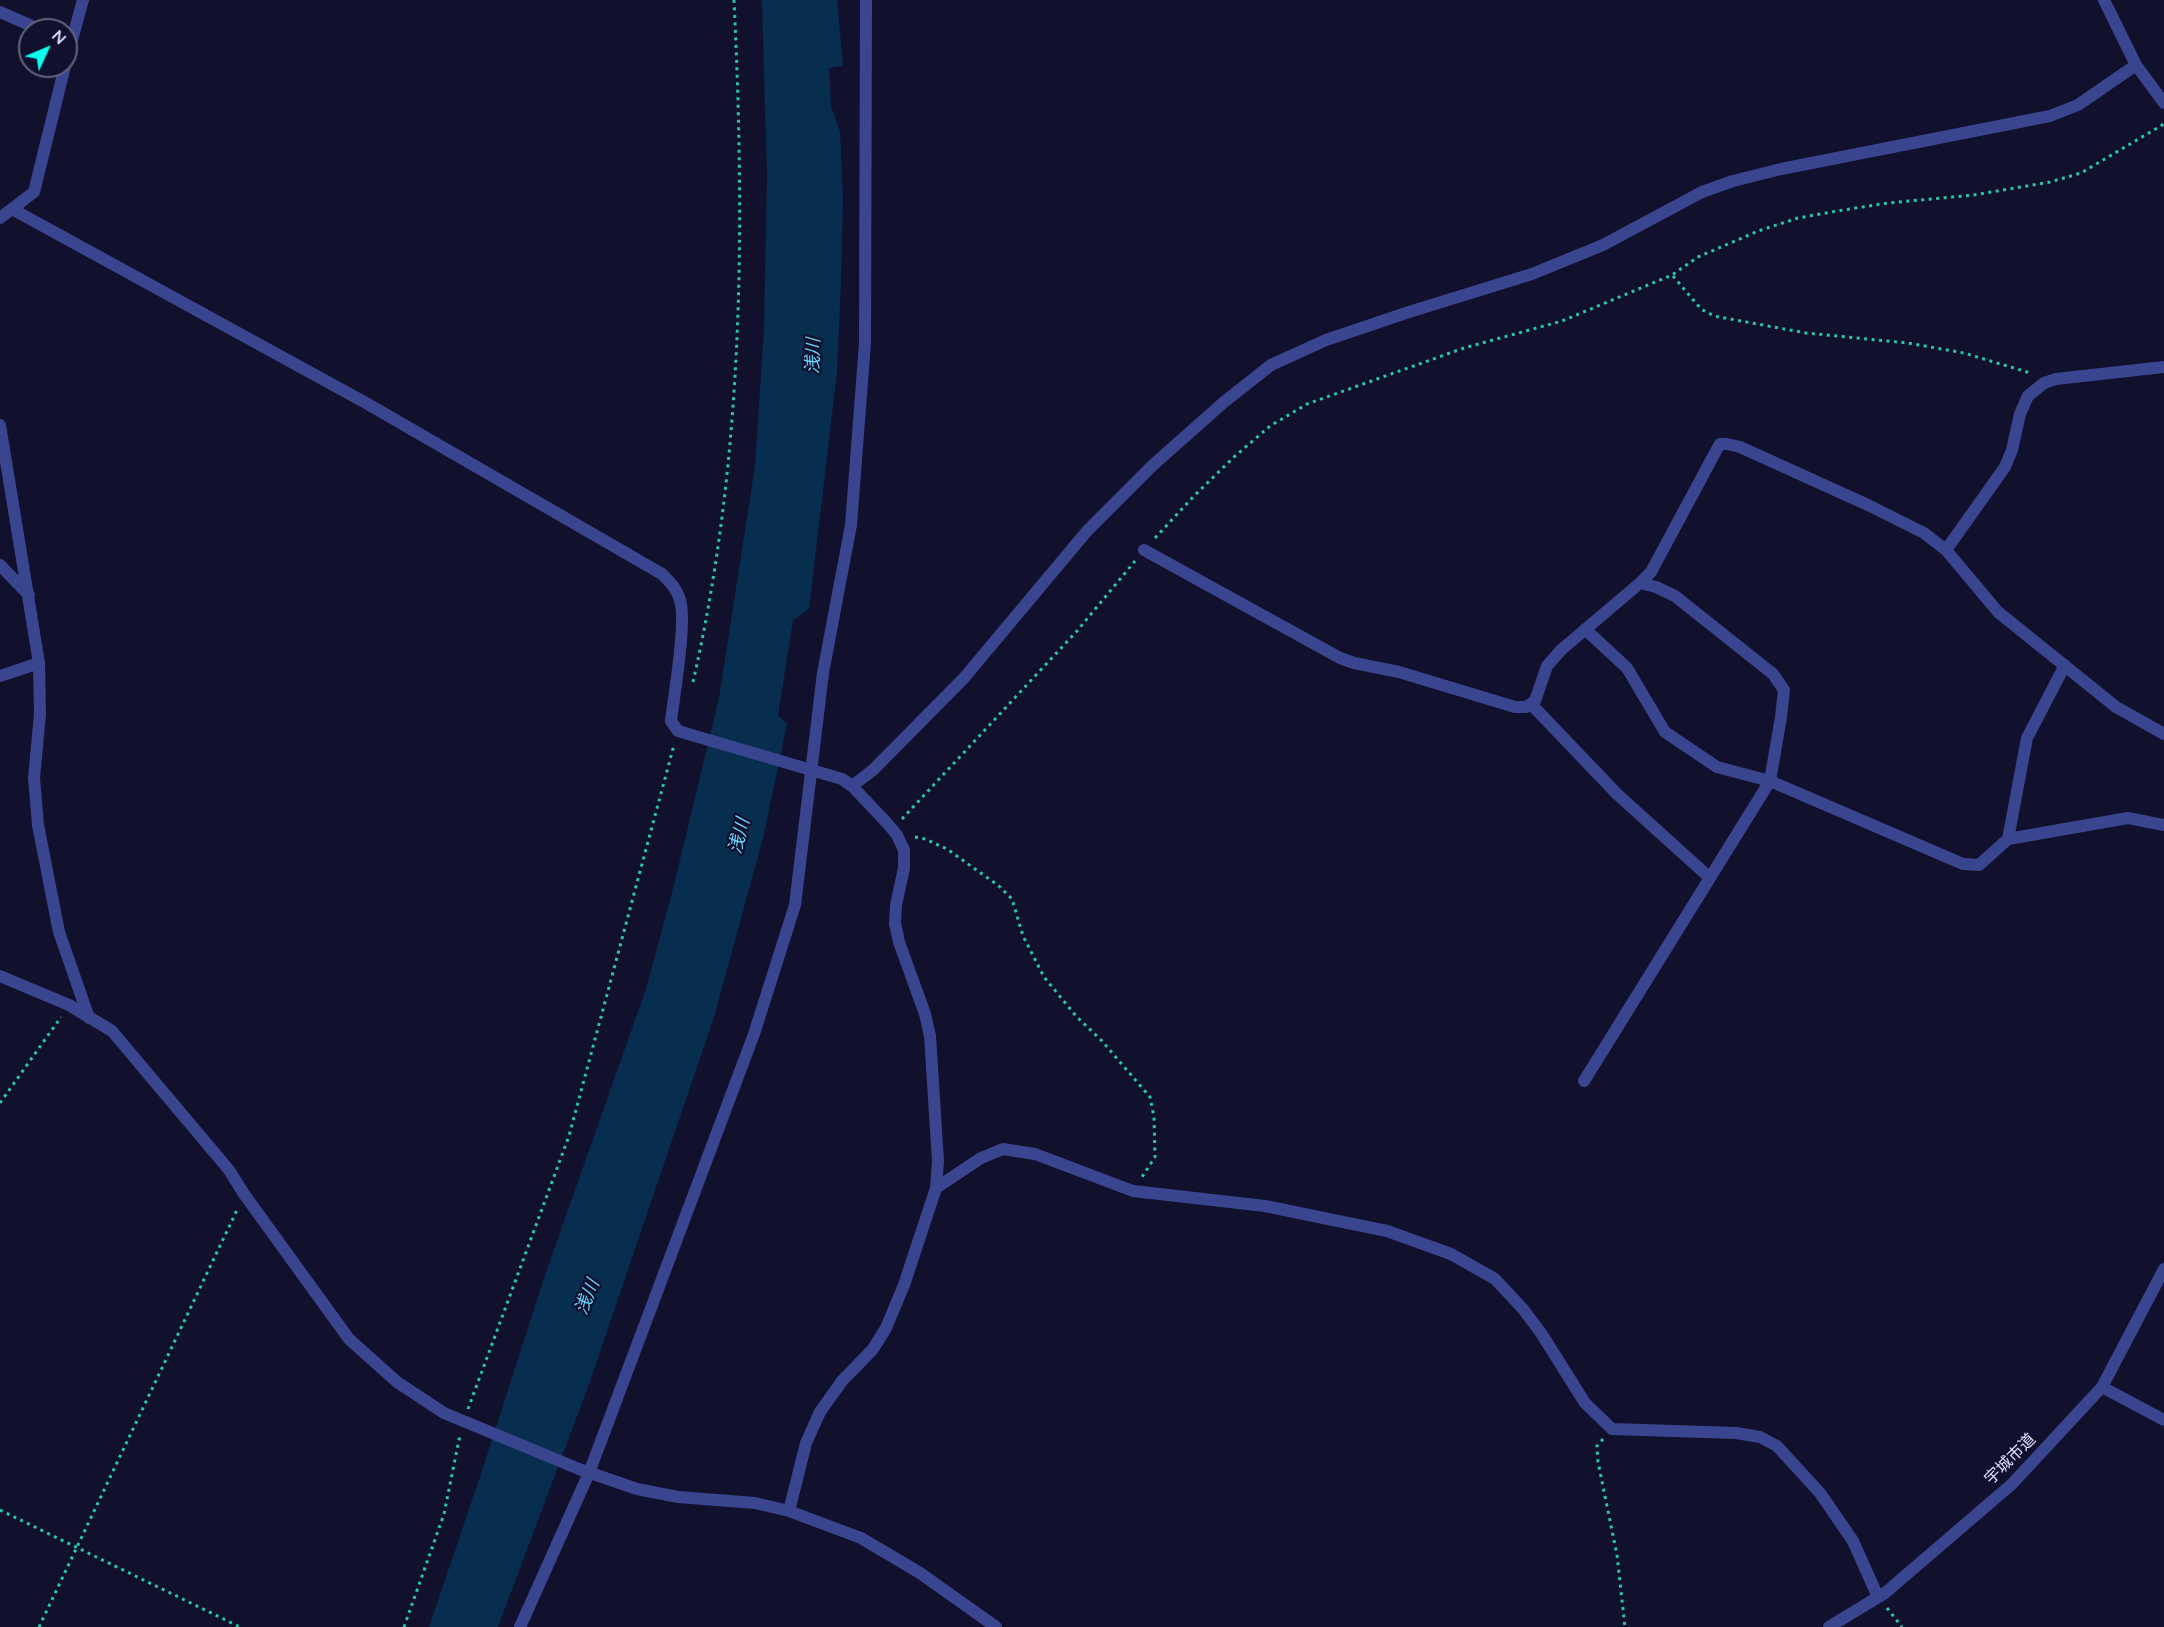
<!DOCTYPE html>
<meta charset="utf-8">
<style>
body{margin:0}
#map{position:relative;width:2164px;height:1627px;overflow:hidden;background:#11112e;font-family:Lato,sans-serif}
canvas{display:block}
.north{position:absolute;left:18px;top:18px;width:60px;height:60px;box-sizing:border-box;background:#11112e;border:2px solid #636482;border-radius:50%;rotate:46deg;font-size:16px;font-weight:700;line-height:24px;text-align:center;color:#dee0ff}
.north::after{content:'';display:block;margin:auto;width:21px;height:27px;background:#0affee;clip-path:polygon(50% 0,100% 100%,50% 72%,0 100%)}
</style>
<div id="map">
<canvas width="2164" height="1627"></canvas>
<div class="north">N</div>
</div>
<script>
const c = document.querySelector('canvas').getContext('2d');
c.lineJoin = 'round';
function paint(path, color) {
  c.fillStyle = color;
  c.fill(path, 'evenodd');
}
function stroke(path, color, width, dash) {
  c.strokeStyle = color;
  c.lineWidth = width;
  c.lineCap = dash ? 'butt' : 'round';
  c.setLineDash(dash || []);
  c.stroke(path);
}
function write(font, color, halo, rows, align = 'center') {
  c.font = font + ' Lato,"Noto Sans JP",sans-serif';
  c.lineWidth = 4.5;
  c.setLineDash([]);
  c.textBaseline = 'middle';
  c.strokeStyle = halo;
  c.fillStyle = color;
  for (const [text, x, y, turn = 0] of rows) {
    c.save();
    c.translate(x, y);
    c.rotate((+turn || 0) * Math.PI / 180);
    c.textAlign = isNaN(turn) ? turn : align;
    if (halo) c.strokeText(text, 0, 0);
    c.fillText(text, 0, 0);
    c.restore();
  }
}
paint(new Path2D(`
 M762,0H837L843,66L829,68L831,106L840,132L843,198L841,281L837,372L809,609L793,620L778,715L787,724L763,838L714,1017L588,1387L499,1624L498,1627H429L482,1471L544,1278L646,989L673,889L719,698L755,466L764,330L767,176Z`), '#082e4f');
stroke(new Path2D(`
 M1673,276L1701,309L1714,316L1806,333L1908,343L1964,353L2027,372L2032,375
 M1155,538L1195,495L1234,457L1270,426L1307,404L1464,348L1562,321L1672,275L1698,257L1758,231L1798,218L1837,211L1888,203L1974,195L2050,182L2081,173L2164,124
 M693,682C744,459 745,228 734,0
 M902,819L1077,631L1135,561
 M915,837L925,839L947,849L999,886L1012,899L1023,936L1044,977L1076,1016L1102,1041L1150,1097L1154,1117L1155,1157L1142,1177
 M0,1103L61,1017
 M468,1409L569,1136L674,745
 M1603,1439L1597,1446L1598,1462L1617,1555L1625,1627
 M0,1510L240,1627
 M1887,1608L1902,1627
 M39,1627L237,1210
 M404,1627L444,1514L460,1435`), '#2bc6a3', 3, [3, 4.5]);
stroke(new Path2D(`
 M0,12L41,30
 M66,62L83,0
 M2136,65L2164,103
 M12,209L366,403L662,574C670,582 677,589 680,600C687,621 674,695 671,721L678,731L842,779L852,786L887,823L897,835L904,850V868L896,905L895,923L899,942L925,1014L930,1036L938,1161L936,1188L904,1285L886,1328L873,1349L842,1381L820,1412L806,1443L789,1511
 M0,218L34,192L65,66
 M0,425L39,663L40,714L34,778L38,825L59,932L89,1018
 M1144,550L1340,658L1354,663L1399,672L1515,707H1526L1535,701L1547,666L1561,650L1640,583L1651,572L1717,449L1720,444H1727L1740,447L1868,505L1924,533L1946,550L1998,612L2116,707L2164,734
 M1946,550L2005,467L2012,450L2020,414L2028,396L2044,383L2056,379L2164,367
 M0,565L29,595
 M1585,629L1627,668L1665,732L1717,767L1770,781L1963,864L1979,865L2008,839L2128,818L2164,825
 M0,676L39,663
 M1531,704L1617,794L1710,878
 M852,786L873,770L964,678L1087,531L1153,465L1224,402L1271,365L1326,340L1409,312L1532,274L1603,245L1702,192L1733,181L1781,169L2050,116L2078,105L2136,65L2104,0
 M2008,839L2027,738L2065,665
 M0,976L69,1005L112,1031L229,1170L244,1194L349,1339L397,1382L444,1413L579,1469L637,1489L678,1497L755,1503L789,1511L861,1538L920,1573L996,1627
 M1584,1081L1770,781L1781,717L1784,690L1773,674L1675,596L1656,587L1640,583
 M936,1188L981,1158L1003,1149L1035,1154L1133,1191L1265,1206L1387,1231L1451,1254L1495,1279L1523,1309L1541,1333L1585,1403L1612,1429L1736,1433L1760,1437L1777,1446L1820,1493L1853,1541L1878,1597
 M2102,1387L2164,1420
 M520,1627L589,1473L754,1034L795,905L823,673L851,525L865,343L866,0
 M1829,1627L1885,1593L2012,1484L2102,1387L2164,1269`), '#3a458f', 12);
write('16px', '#dee0ff', '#11112e', [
 ["宇城市道",2010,1459,-45]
]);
write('italic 18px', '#6cd4ff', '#11112e', [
 ["浅川",813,356,-88],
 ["浅川",739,836,-76],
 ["浅川",587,1297,-68]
]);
</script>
